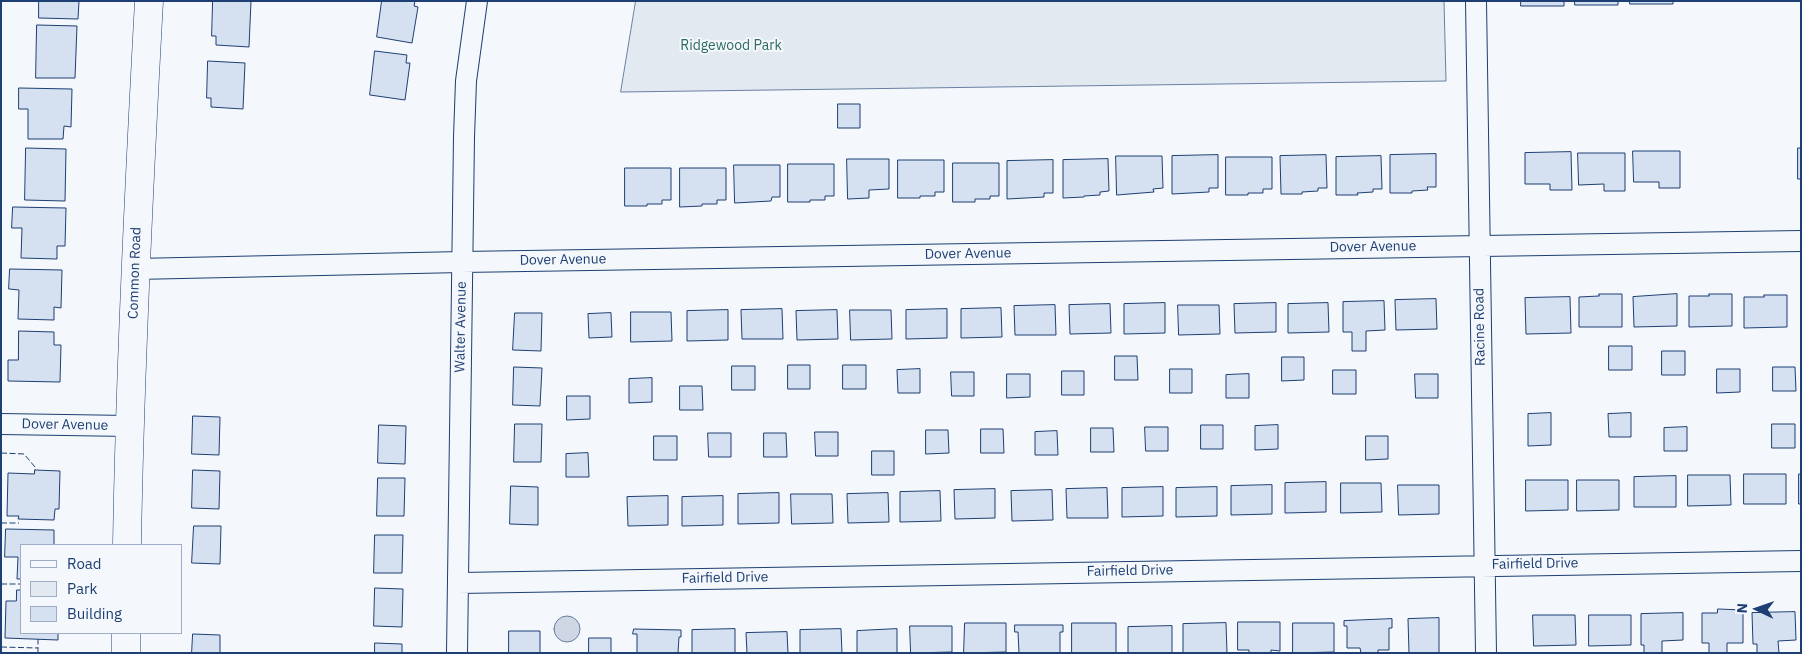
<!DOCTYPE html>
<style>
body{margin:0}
#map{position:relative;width:1802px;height:654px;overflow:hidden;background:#f4f7fb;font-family:"IBM Plex Sans",sans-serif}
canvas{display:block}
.frame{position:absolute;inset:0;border:2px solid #1d3f73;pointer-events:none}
.legend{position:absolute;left:20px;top:544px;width:162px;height:90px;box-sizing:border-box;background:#f4f7fb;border:1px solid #9eadc5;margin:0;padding:6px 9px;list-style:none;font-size:15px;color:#1d3f73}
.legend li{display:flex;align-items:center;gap:10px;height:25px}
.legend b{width:25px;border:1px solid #9eadc5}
.north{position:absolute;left:1732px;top:584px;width:50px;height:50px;-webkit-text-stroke:4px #f4f7fb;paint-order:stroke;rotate:273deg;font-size:14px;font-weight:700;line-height:20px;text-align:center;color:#1d3f73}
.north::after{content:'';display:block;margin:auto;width:18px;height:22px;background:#1d3f73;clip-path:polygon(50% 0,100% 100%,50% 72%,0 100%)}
</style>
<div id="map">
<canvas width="1802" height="654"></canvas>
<div class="frame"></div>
<ul class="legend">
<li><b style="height:6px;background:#f4f7fb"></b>Road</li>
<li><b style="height:14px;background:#e3e9f0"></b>Park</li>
<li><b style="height:14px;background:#d5e0f0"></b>Building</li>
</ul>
<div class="north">N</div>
</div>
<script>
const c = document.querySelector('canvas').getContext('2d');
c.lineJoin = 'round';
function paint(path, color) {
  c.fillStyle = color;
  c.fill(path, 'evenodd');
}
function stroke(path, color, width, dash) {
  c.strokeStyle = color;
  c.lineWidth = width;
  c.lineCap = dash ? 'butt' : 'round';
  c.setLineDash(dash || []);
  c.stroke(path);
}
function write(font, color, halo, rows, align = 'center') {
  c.font = font + ' "IBM Plex Sans",sans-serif';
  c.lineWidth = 4;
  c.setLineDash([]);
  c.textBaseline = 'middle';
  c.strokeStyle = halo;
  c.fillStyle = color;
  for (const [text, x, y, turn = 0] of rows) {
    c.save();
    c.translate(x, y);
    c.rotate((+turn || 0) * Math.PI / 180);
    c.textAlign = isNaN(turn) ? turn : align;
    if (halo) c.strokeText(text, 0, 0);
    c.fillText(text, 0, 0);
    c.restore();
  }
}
const green = new Path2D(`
 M636,1H1444L1446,81L621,92Z`);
paint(green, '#e3e9f0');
stroke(green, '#687fa3', 1);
const water = new Path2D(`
 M554 629a13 13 0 1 1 26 0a13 13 0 1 1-26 0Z`);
paint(water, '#cfd7e4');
stroke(water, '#687fa3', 1);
const building = new Path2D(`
 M39,1H79L78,19L39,18Z
 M213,1H251L249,47L216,45V36H212Z
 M382,1H415L414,6L418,7L412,43L377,37Z
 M1521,1H1564V6H1521Z
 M1575,1H1618V5H1575Z
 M1630,1H1673V4H1630Z
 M37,25L77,26L75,78H36Z
 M375,51L407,55L406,63H410L405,100L370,95Z
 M208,61L245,63L243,109L211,107V98H207Z
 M19,88L72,89L71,127L64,126L63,139H28V109H19Z
 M838,104H860V128H838Z
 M26,148L66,149L65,201L25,200Z
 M1798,148H1801V179H1798Z
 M1633,151H1680V188H1659V182H1634Z
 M1571,152L1572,190H1550V184H1525V153Z
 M1578,153H1625V191H1604V184L1579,185Z
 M1436,154V187H1427L1428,190L1412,191V193H1390V155Z
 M1218,155V188H1209V192L1172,194V156Z
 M1326,155L1327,188H1318V191L1302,192V194H1281L1280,156Z
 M1116,156H1162L1163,188L1153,189L1154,192L1117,195Z
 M1381,156L1382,189H1373V192L1357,193L1358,195H1336V157Z
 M1226,157H1272V189H1263V193H1248V195H1226Z
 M847,159H889V189L869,190V198L848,199Z
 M1108,159L1109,191L1100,192V195L1084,196V197L1063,198V160Z
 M898,160H944V192H935V196H920V198H898Z
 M1053,160V193H1044V197L1007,199V161Z
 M953,163H999V196H990V199H975V202H953Z
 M788,164H834V196H825V200H810V202H788Z
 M734,165H780V197H772L771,201L735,203Z
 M625,168H671V200H662V204H647V206H625Z
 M680,168H726V200H717V204H702V206L680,207Z
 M13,207L66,208L65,246H57V259L21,258L22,228H12Z
 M10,269L62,270L61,308L54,307V320L18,319L19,290L9,289Z
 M1599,294H1622V327H1579V297L1599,296Z
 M1677,294V326L1634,327L1633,297Z
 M1709,294H1732V326L1689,327V296H1709Z
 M1764,295H1787V327L1744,328V297H1764Z
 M1570,297L1571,333L1526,334L1525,298Z
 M1436,299L1437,329L1396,330L1395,300Z
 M1384,301L1385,330L1366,331V351H1352V332H1343V302Z
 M1165,303V333L1124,334V304Z
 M1276,303V332L1235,333L1234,304Z
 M1328,303L1329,332L1288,333V304Z
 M1110,304L1111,333L1070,334L1069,305Z
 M1055,305L1056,335H1015L1014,306Z
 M1178,305H1219L1220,334L1179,335Z
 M1001,308L1002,337L961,338V309Z
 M782,309L783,339H742L741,310Z
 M947,309V338L906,339V310Z
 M728,310V340L687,341V311Z
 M837,310L838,339L797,340L796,311Z
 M850,310H891L892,339L851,340Z
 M631,312H671L672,341L631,342Z
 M515,313H542L541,351L513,350Z
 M611,313L612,337L589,338L588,314Z
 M19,331L54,332V345H61L60,382L8,381V360H18Z
 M1609,346H1632V370H1609Z
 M1662,351H1685V375H1662Z
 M1115,356H1137L1138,380H1115Z
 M1282,357H1304V380L1282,381Z
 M788,365H810V389H788Z
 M843,365H866V389H843Z
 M732,366H755V390H732Z
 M514,367L542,368L540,406L513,405Z
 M1773,367H1795L1796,391H1773Z
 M920,369V393H898L897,370Z
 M1170,369H1192V393H1170Z
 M1717,369H1740V392L1717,393Z
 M1333,370H1356V394H1333Z
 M1062,371H1084V395H1062Z
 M951,372H974V396H952Z
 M1007,374H1030V397L1007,398Z
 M1249,374V398H1226V375Z
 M1415,374H1438V398H1416Z
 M652,378V402L629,403V379Z
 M680,386H702L703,410H680Z
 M567,396H590V419L567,420Z
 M1551,413V445L1528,446V414Z
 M1631,413V437H1609L1608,414Z
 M193,416L220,417L219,455L192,454Z
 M515,424H542L541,462H514Z
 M1772,424H1795V448H1772Z
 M379,425L406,426L405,464L378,463Z
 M1201,425H1223V449H1201Z
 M1278,425V449L1255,450V426Z
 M1145,427H1168V451H1146Z
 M1687,427V451H1664V428Z
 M1091,428H1113L1114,452H1091Z
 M981,429H1003L1004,453H981Z
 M926,430H948L949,453L926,454Z
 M1057,431L1058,455H1035V432Z
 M815,432H838V456H816Z
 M708,433H731V457H709Z
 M764,433H786L787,457H764Z
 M654,436H677V460H654Z
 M1366,436H1388V459L1366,460Z
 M872,451H894V475H872Z
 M588,453L589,477H566V454Z
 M35,470L60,471L59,509H55L54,520L18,519L19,516H7L8,473L34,474Z
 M193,470L220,471L219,509L192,508Z
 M1744,474H1786V504H1744Z
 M1799,474H1801V504H1799Z
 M1688,475H1730L1731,505L1688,506Z
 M1676,476V507H1634V477Z
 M378,478H405L404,516H377Z
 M1526,480H1568V510L1526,511Z
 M1577,480H1619V510L1577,511Z
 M1326,482V512L1285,513V483Z
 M1341,483H1381L1382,512L1341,513Z
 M1272,485V514L1231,515V486Z
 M1398,485H1439V514L1399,515Z
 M511,486L538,487V525L510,524Z
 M1163,487V516L1122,517V488Z
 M1217,487V516L1176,517V488Z
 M1107,488L1108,518H1067L1066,489Z
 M995,489V518L955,519L954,490Z
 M1052,490L1053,520L1012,521L1011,491Z
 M940,491L941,521L900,522V492Z
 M779,493V523L738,524V494Z
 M888,493L889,522L848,523L847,494Z
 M791,494H832L833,523L792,524Z
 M668,496V525L628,526L627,497Z
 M723,496V525L682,526V497Z
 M194,526H221L220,564L192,563Z
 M6,529L54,530V545H21V579H17L18,557H5Z
 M375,535H403L402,573H374Z
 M375,588L403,589L402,627L374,626Z
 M17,590H21V633H58V640L5,638L6,601H16Z
 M1718,609L1743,610V643H1727V653H1709V643H1702V613H1717Z
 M1795,612L1796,640L1778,641L1779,653H1757V644H1753L1752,613Z
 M1683,613V640L1662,641V653H1644V645H1641V614Z
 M1533,615H1575L1576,645L1534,646Z
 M1589,615H1631V645L1589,646Z
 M1439,618V653H1409L1408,619Z
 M1392,619V628H1389V650H1378V653H1361L1360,648H1347V626H1344V621Z
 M1238,622H1280V651L1271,650V653H1249V650H1238Z
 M965,623H1006V652L964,653Z
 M1072,623H1116V653H1072Z
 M1226,623L1227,653H1183V624Z
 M1293,623H1334V652L1293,653Z
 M1015,625H1063V632H1060V653H1019L1018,632H1015Z
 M910,626H952V652L911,653Z
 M1172,626V653H1128V627Z
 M634,629L681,630V637H679L678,653H637V634H633Z
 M735,629V653H692V630Z
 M841,629L842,653H800V630Z
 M897,629V653H857V631Z
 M509,631H540V653H509Z
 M787,632L788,653H747L746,633Z
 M193,634L220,635V653H192Z
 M589,638H611V653H589Z
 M375,643L402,644V653H375Z`);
paint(building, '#d5e0f0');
stroke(building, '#1d3f73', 1);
const street = new Path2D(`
 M1476,1L1486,653
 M135,269L462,262L1801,241
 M1,424L129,426
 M459,583L1801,561
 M457,653L464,137L466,81L477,1`);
const secondary = new Path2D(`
 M127,545C130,364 139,183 149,1
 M126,653V633`);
stroke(street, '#1d3f73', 22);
stroke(secondary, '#1d3f73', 29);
stroke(street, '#f4f7fb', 20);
stroke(secondary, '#f4f7fb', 28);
stroke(new Path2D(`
 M1,453L24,454L35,467V470
 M1,523H19
 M1,584H21
 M1,647L38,648
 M38,653V639`), '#1d3f73', 1, [6, 2.5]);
write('14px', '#2c6c60', '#f4f7fb', [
 ["Ridgewood Park",731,46]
]);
write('14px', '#1d3f73', '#f4f7fb', [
 ["Dover Avenue",1373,247,-1],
 ["Dover Avenue",968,254,-1],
 ["Dover Avenue",563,260,-1],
 ["Common Road",135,273,-88],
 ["Walter Avenue",461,327,-89],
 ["Racine Road",1480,327,-91],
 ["Dover Avenue",65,425,1],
 ["Fairfield Drive",1535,564,-1],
 ["Fairfield Drive",1130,571,-1],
 ["Fairfield Drive",725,578,-1]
]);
</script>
